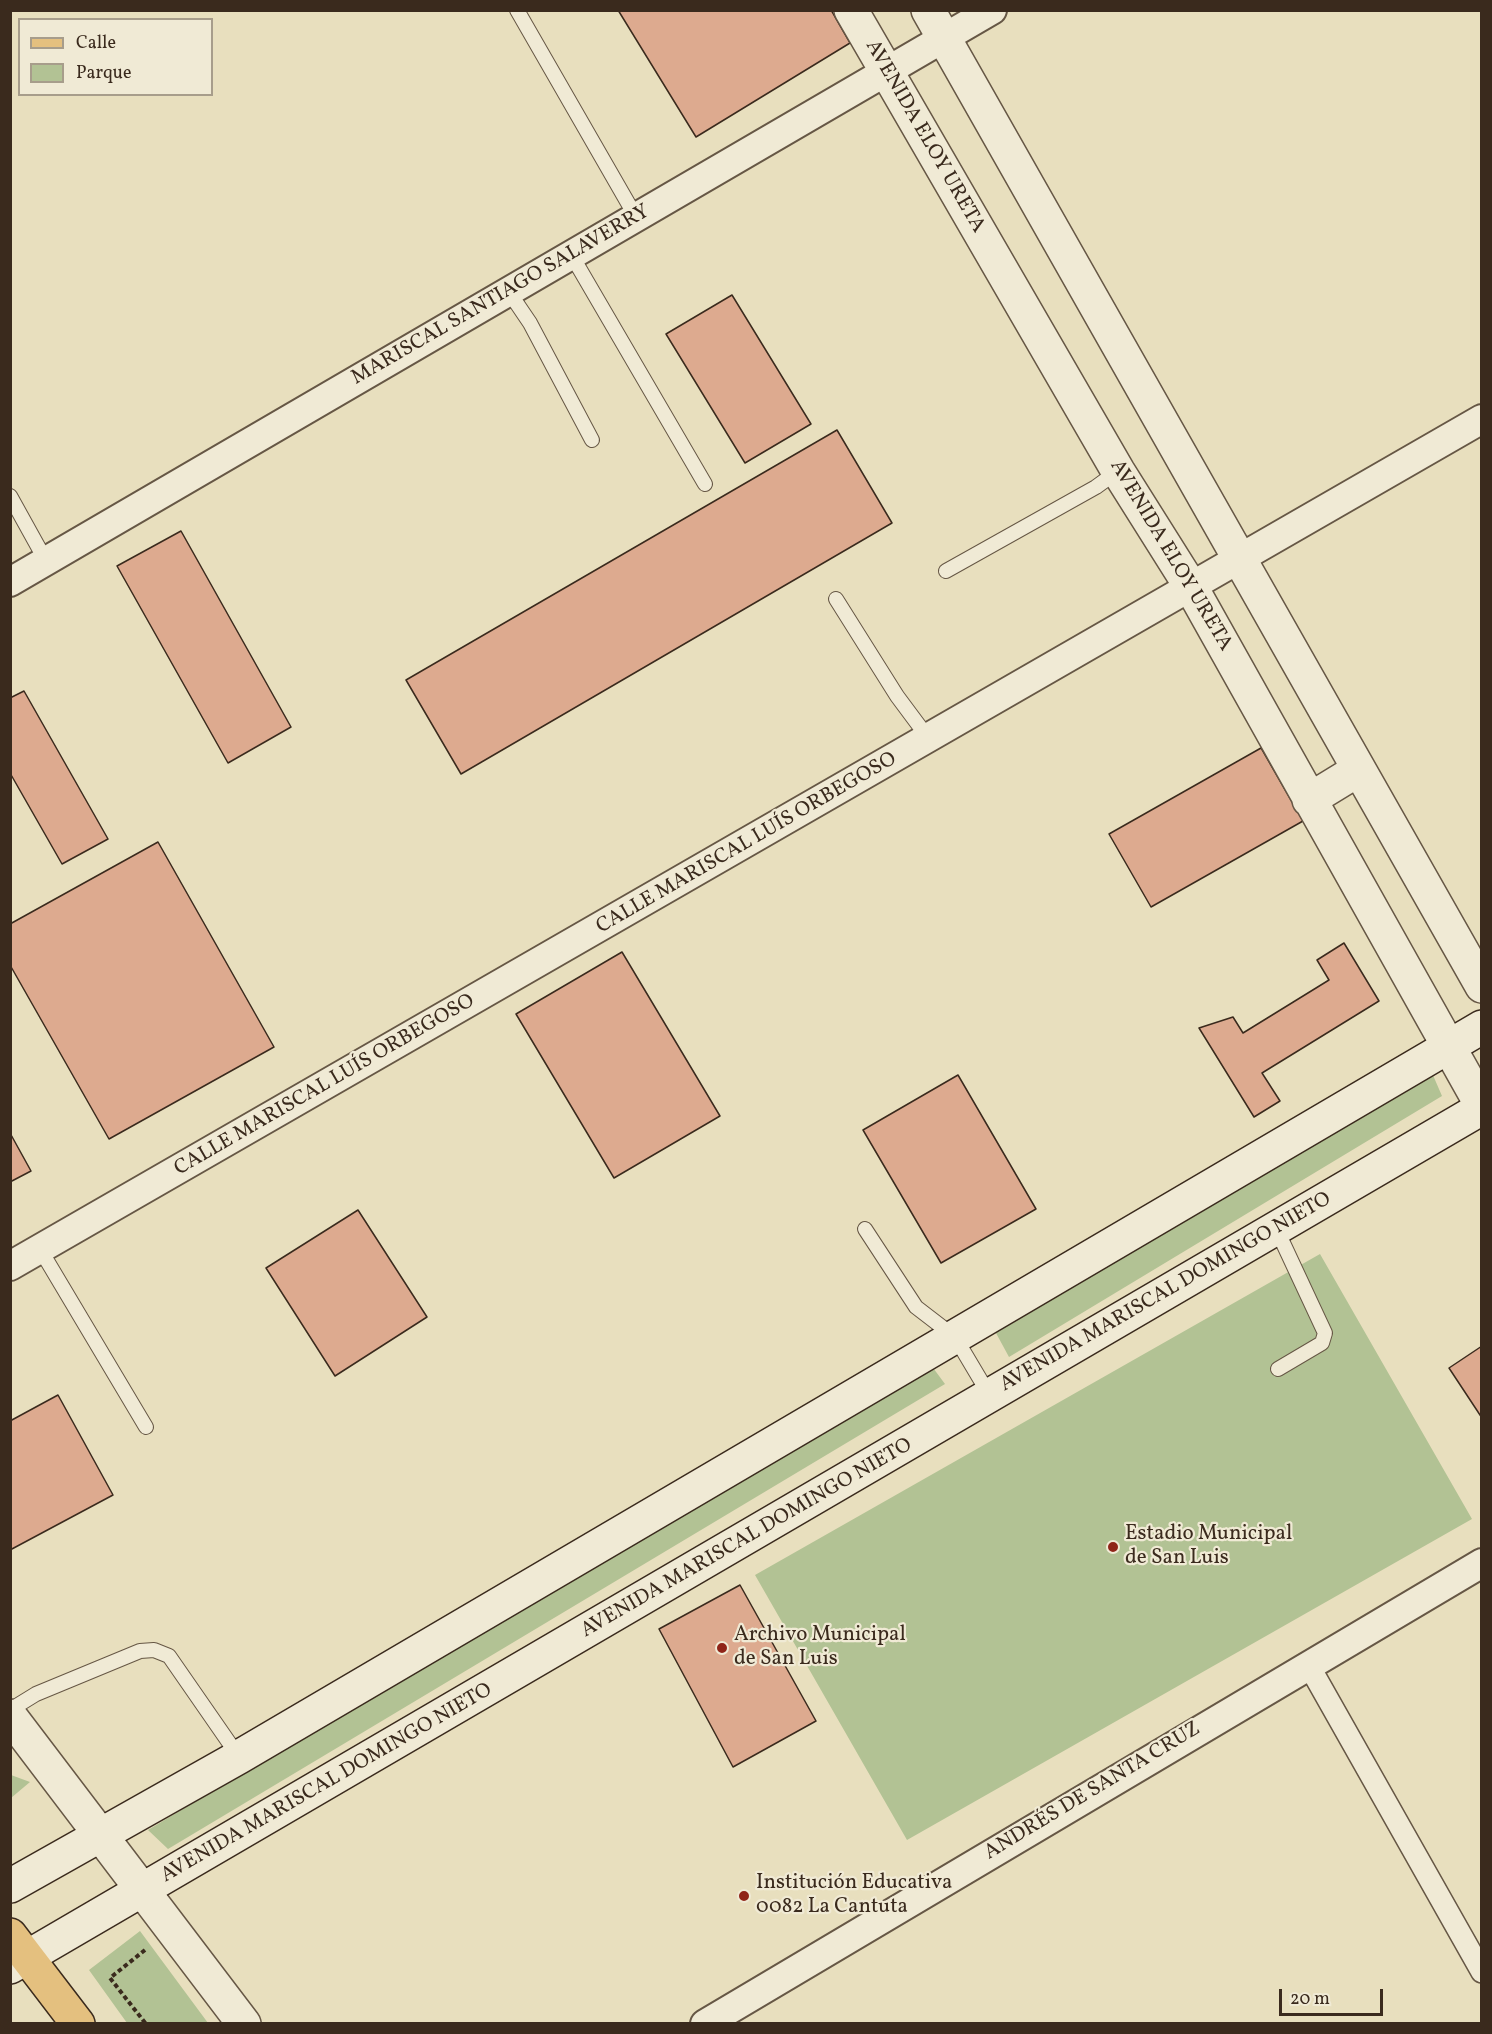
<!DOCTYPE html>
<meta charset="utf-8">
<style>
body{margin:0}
#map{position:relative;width:1492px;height:2034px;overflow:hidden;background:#e8dfbe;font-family:Vollkorn,serif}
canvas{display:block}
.frame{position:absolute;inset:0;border:12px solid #3a2a1d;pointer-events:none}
.legend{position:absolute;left:18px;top:18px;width:195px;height:78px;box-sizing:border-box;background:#f0ead5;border:2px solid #a79d8b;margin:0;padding:8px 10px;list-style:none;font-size:18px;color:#3a2a1d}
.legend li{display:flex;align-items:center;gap:12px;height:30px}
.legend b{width:30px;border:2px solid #a79d8b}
.scale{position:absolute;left:1279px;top:1989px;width:104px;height:27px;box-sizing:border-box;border:3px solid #3a2a1d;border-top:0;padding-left:8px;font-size:18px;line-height:21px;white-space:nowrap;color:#3a2a1d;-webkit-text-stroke:4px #f0ead5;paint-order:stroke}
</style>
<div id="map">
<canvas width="1492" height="2034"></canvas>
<div class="frame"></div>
<ul class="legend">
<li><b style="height:8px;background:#e4c07f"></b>Calle</li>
<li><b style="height:16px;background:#b2c294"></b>Parque</li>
</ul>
<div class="scale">20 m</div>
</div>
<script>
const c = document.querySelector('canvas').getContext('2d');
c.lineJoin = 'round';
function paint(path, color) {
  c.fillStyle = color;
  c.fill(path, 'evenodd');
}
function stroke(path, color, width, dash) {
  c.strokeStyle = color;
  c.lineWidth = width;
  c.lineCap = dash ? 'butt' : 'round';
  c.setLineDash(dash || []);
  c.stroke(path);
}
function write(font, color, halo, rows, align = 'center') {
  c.font = font + ' Vollkorn,serif';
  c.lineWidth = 4.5;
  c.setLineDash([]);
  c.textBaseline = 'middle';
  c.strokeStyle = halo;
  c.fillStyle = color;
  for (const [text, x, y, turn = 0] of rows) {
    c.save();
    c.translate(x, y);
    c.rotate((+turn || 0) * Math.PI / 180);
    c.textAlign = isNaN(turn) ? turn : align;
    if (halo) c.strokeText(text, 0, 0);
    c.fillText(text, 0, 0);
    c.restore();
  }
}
paint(new Path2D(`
 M1429,1066L1442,1096L1009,1357L990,1322Z
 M1320,1254L1472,1519L907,1840L755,1575Z
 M928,1361L945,1384L168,1849L148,1830Z
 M11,1775L30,1782L11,1798L10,1775Z
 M140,1931L208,2023H127L89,1970Z`), '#b2c294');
const building = new Path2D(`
 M618,10H831L850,43L696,137Z
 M732,295L811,424L745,463L666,334Z
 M837,430L892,523L461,774L406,680Z
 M181,531L291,727L228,763L117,566Z
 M24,691L108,839L62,864L10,773V698Z
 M1261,748L1303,821L1151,907L1109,834Z
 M158,842L274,1047L109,1139L10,965V924Z
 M1344,943L1379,1001L1262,1073L1280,1101L1254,1117L1199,1028L1233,1017L1243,1033L1329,980L1317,960Z
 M622,952L720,1116L614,1178L516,1014Z
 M958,1075L1036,1209L941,1263L863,1130Z
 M10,1133L31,1171L10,1182Z
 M358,1210L427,1317L335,1376L266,1268Z
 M1482,1346V1418L1449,1368Z
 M58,1395L113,1495L10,1550V1421Z
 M740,1585L816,1721L733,1767L659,1629Z`);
paint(building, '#ddaa8f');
stroke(building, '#3a2a1d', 1.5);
const service = new Path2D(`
 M517,10L636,217
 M572,256L705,484
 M509,292L530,323L592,440
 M10,496L46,561
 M946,571L1096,487L1118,471
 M836,599L897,696L929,739
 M1276,1228L1325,1333L1322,1343L1278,1369
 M865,1229L916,1307L955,1337L990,1396
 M40,1249L146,1427
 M10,1710L36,1694L140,1651L154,1650L169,1656L239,1757`);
const pedestrian = new Path2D(`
 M1308,1664L1482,1972`);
const minor = new Path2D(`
 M10,582L992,10
 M10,1266L1482,419
 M705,2024L1482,1563`);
const tertiary = new Path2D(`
 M851,10L1118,471L1191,587L1482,1106
 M928,10L1482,986
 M1309,800L1358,770
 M10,1716L244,2024`);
const secondary = new Path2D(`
 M10,1886L239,1757L1482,1027
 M10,1967L1482,1108`);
const primary = new Path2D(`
 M10,1935L78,2024`);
stroke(service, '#665745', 16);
stroke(pedestrian, '#665745', 24);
stroke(minor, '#665745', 32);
stroke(tertiary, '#665745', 36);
stroke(secondary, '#3a2a1d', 36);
stroke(primary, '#3a2a1d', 36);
stroke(new Path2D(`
 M145,1950L110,1978L146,2024
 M188,2024H189`), '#3a2a1d', 4, [4.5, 3]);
stroke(service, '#f0ead5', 14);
stroke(pedestrian, '#f0ead5', 21);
stroke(minor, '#f0ead5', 28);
stroke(tertiary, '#f0ead5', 33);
stroke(secondary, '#f0ead5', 33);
stroke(primary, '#e4c07f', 33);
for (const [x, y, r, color] of [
 [1113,1547,6,"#8f2418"],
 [722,1648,6,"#8f2418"],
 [744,1896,6,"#8f2418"]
]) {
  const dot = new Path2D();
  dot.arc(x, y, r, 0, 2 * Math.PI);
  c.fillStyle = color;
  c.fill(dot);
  stroke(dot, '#f0ead5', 2);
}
write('21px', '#3a2a1d', '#f0ead5', [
 ["AVENIDA ELOY URETA",924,137,60],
 ["MARISCAL SANTIAGO SALAVERRY",501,296,-30],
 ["AVENIDA ELOY URETA",1170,556,59],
 ["CALLE MARISCAL LUÍS ORBEGOSO",747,844,-30],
 ["CALLE MARISCAL LUÍS ORBEGOSO",325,1086,-30],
 ["AVENIDA MARISCAL DOMINGO NIETO",1166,1293,-30],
 ["AVENIDA MARISCAL DOMINGO NIETO",747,1539,-30],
 ["AVENIDA MARISCAL DOMINGO NIETO",327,1784,-30],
 ["ANDRÉS DE SANTA CRUZ",1093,1792,-31]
]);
write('21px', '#3a2a1d', '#f0ead5', [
 ["Estadio Municipal",1125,1535],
 ["de San Luis",1125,1559],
 ["Archivo Municipal",734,1636],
 ["de San Luis",734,1660],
 ["Institución Educativa",756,1884],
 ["0082 La Cantuta",756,1908]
], 'left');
</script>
